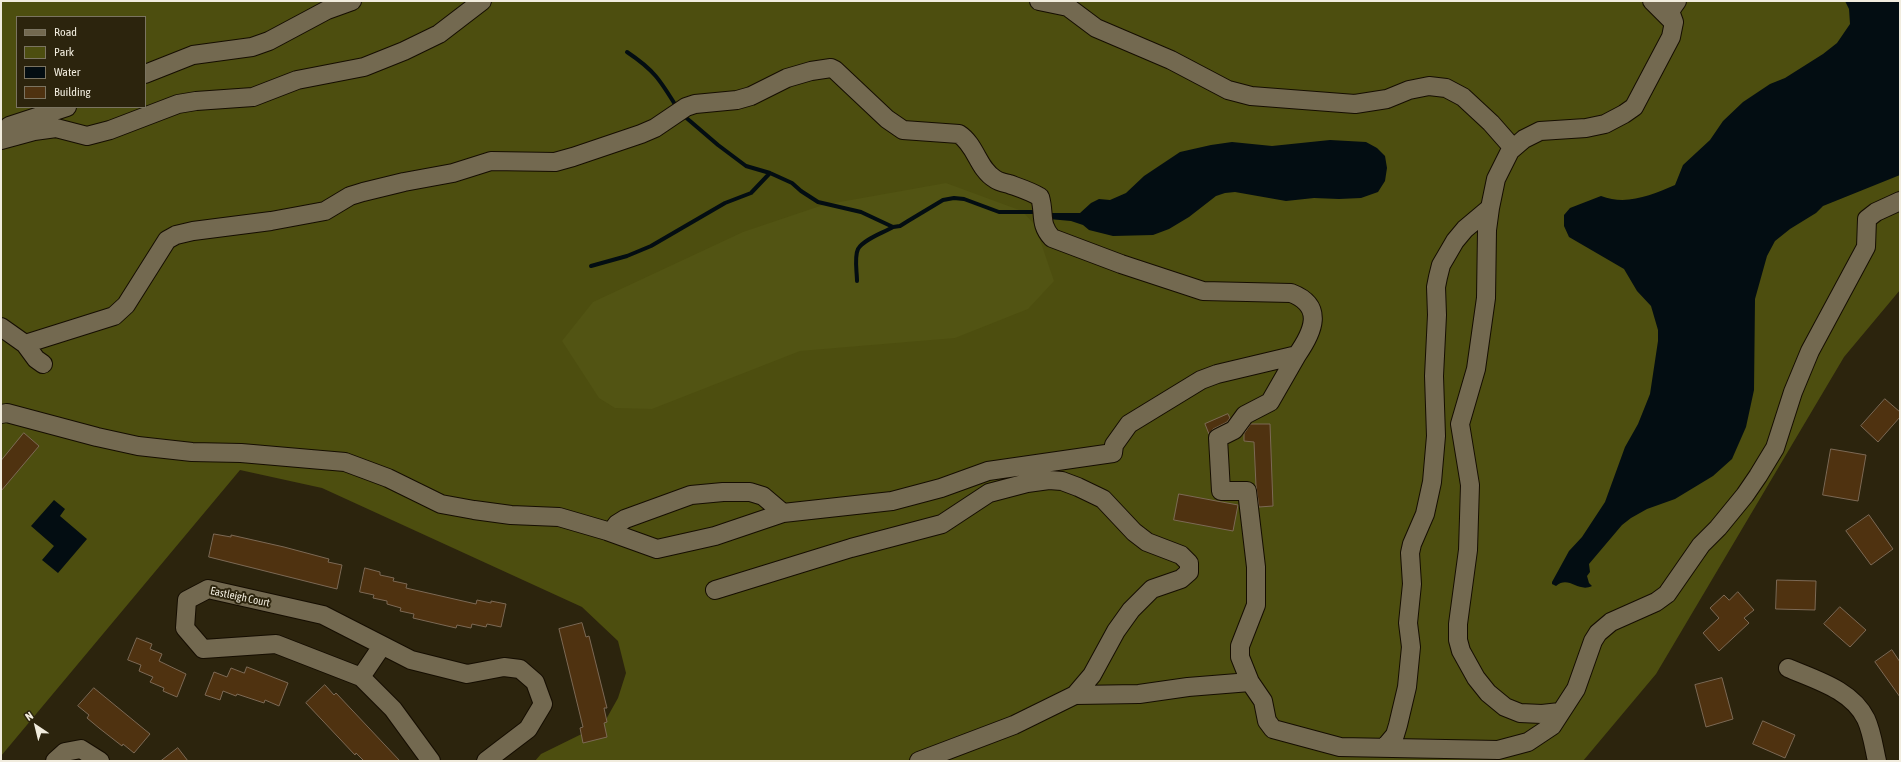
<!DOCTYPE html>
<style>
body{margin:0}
#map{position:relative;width:1901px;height:762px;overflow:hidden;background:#2c240d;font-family:"Asap Condensed",sans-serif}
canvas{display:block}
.frame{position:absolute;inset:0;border:2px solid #f1ecde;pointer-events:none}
.legend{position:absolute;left:16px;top:16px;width:130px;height:92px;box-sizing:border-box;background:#2c240d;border:1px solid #7b7461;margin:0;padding:5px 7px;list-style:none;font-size:12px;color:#f1ecde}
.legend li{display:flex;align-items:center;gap:8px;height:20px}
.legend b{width:20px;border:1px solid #7b7461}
.north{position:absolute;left:16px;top:706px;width:40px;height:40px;-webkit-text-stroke:3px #2c240d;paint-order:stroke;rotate:325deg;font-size:11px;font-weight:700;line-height:16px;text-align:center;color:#f1ecde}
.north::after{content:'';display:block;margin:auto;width:14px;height:18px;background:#f1ecde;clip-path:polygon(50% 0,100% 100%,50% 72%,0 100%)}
</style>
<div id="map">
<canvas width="1901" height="762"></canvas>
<div class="frame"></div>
<ul class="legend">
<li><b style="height:5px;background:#736950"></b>Road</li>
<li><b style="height:11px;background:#4d4e0f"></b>Park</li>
<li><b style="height:11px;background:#030d12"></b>Water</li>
<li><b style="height:11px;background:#4f3210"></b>Building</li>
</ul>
<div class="north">N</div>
</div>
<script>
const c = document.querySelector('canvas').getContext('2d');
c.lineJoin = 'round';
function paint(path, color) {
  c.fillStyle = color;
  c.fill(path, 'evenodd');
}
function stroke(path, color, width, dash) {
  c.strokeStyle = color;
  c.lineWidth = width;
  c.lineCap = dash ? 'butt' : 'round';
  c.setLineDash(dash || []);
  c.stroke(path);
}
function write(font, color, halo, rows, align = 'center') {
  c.font = font + ' "Asap Condensed",sans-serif';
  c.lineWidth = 4;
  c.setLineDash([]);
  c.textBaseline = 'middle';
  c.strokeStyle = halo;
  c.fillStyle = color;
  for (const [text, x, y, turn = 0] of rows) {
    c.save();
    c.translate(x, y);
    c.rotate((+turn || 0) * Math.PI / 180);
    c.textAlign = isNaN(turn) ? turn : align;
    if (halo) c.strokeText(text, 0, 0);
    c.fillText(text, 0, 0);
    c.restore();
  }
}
paint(new Path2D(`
 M1,1H1900V290L1844,357L1656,674L1583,761H535L541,754L604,723L618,698L626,673L618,641L582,607L322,488L240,470L1,756ZM17,17H145V107H17Z`), '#4d4e0f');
paint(new Path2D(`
 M946,183L1022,211L1035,225L1054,281L1028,309L955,338L800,351L652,409L615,408L599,398L562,341L593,302L743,232L823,205Z`), '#525413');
paint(new Path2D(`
 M1845,1H1900V175L1823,206L1816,213L1790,229L1775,241L1767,256L1755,299L1754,390L1746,427L1732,459L1713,476L1675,499L1647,509L1631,518L1622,525L1589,564L1590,572L1587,576L1589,583L1592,586C1578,593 1569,575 1556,586L1552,584V582L1569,551L1582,537L1605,502L1625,447L1638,424L1650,394L1658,341V330L1651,306L1637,291L1624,269L1569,237L1564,226V215L1570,208L1601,196C1627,206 1651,195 1675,185L1683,165L1710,140L1723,121L1743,102L1770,84L1785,78L1823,54L1837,43L1850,24L1849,9Z
 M1330,140L1366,142L1377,148L1385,156L1387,168L1385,181L1378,192L1361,198L1339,199L1314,198L1286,201L1235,192L1225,193L1216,196L1189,217L1169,229L1153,235L1113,236L1089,230L1083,225L1071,221L1049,219L1051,213H1080L1091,203L1099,199L1110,200L1126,193L1144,176L1180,152L1211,145L1232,142L1272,146Z
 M54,500L65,509L60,516L87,539L58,573L42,560L54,546L31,526Z`), '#030d12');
stroke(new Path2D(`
 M627,52C654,70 660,80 676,106
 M683,115L718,145L746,166L770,173L792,183L801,191L818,202L861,212L893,227L900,226L908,221L943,200L954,198L964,199L999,212H1038
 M591,266L627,256L651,246L725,203L751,193L770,173
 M857,281C857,272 854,257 858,249C864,239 883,233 893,227`), '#030d12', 4);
const building = new Path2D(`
 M1885,399L1900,412V417L1878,442L1861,426Z
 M1228,414L1230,418L1227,422L1213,429L1209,434L1205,424Z
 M1251,424H1270L1273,506L1259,507L1256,486L1254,442L1244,441V434Z
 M24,433L39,446L1,491V461Z
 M1831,449L1866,455L1858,501L1823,495Z
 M1179,494L1238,505L1233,531L1174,520Z
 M1869,515L1893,549L1871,565L1846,531Z
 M214,534L231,537V535L284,547L329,559L328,562L342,565L337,589L209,557Z
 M365,568L380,572V575L394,578L393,581L407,584L406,588L476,604L477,600L491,603V601L506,604L501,627L487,624L486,627L472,624L471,628L457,625L456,628L413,618L414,614L400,611L401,608L387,604V601L373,598L374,595L360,592Z
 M1777,580L1816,581L1815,610L1776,609Z
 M1738,592L1754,610L1744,618L1749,623L1719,651L1703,633L1719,618L1710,608L1724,595L1729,600Z
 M1840,607L1866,630L1850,647L1824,624Z
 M582,623L586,637L589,636L607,708H604L607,722L604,723L607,737L583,743L580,728L583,727L559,629Z
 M137,638L152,644L150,649L162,654L159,661L186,674L177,697L163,691L164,688L150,682L153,677L139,671L141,665L128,660Z
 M1892,650L1900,662V697L1875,662Z
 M247,667L288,683L279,706L265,700L264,703L237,694L236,696L223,691L220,700L205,695L214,672L227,677L231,668L244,673Z
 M1722,678L1733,719L1706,727L1695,685Z
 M325,685L334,695L336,693L400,761H364L356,753L355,755L306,703Z
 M94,688L150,734L134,753L123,744L122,746L99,728L87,718L89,715L78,706Z
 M1763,721L1795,735L1785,758L1753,744Z
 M178,748L188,761H161Z`);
paint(building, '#4f3210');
stroke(building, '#7c6955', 1);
const minor = new Path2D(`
 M1039,1L1068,7L1096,28L1171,60L1228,90L1251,96L1355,104L1387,99L1409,90L1429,86L1446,88L1463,97L1491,123L1513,148
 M1652,1L1674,23
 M145,74L193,55L252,47L269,41L327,10L352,1
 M9,126L67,107
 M1,140L34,131L56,128L87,136L110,130L178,104L196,101L253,97L297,80L364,67L404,51L439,34L482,1
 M1,327L25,344L114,316L126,305L167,240L176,235L193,231L271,221L325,211L350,196L363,192L404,182L453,173L491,161L555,162L573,157L641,134L655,128L686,107L695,104L737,100L751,96L787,78L811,71L831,68L835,70L887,119L903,130L959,134C976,145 978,169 995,179C999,182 1005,183 1009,184C1020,188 1030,191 1040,197C1045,214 1039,224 1052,238L1121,264L1203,291L1291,293C1325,306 1313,332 1297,355L1217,374L1201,380L1129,424L1114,445L1113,453L988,471L941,488L892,501L783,513L715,536L657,549L607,531L559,517L511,515L474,510L441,504L388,478L345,462L241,453L192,452L138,446L97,437L7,413L1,414
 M25,344L36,359L43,364
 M611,532L617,524L625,519L691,495L723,492H750L763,496L783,513
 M715,590L851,548L942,524L989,493L1027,483L1049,480L1062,481L1078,487L1103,499L1134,532L1147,542L1181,555L1189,563V572L1181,579L1152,589L1131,610L1116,631L1092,675L1075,695
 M1788,668C1816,680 1852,690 1866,719C1872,732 1874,748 1877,761
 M361,677L382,646
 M1250,682L1240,657V646L1256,605V567L1247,491H1221L1218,438L1234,430L1245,415L1270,402L1297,355
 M1560,712L1542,714L1520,713L1505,707L1488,693L1476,678L1461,651L1458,640V624L1468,550L1470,485L1460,424L1476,369L1486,298L1487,230L1490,208L1496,179L1510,151L1524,139L1540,131L1586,128L1605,124L1624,114L1634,107L1671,37L1674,22L1670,11L1677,1
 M1384,748L1395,735L1398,725L1407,687L1411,647L1408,623L1412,584L1410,553L1412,544L1425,514L1432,482L1436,436L1434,376L1437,315L1436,287L1438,277L1441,265L1455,241L1465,229L1490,208
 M55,761L65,752L81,749L100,761
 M431,761L393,709L361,677L276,644L203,649L185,628L187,600L208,589L323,615L411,660L467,674L504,667L520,669L535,682L543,704L528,729L486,761
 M919,761L1014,725L1075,695L1139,694L1188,687L1250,682L1263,701L1267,721L1273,729L1340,747L1498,750L1528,742L1552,726L1576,689L1593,641L1598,633L1611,622L1656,602L1667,594L1701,545L1718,528L1745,495L1758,476L1775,448L1793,392L1810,351L1866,247L1867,219L1876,212L1900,201`);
stroke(minor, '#150d00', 20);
stroke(minor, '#736950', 18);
write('11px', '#f1ecde', '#2c240d', [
 ["Eastleigh Court",240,597,12]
]);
</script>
